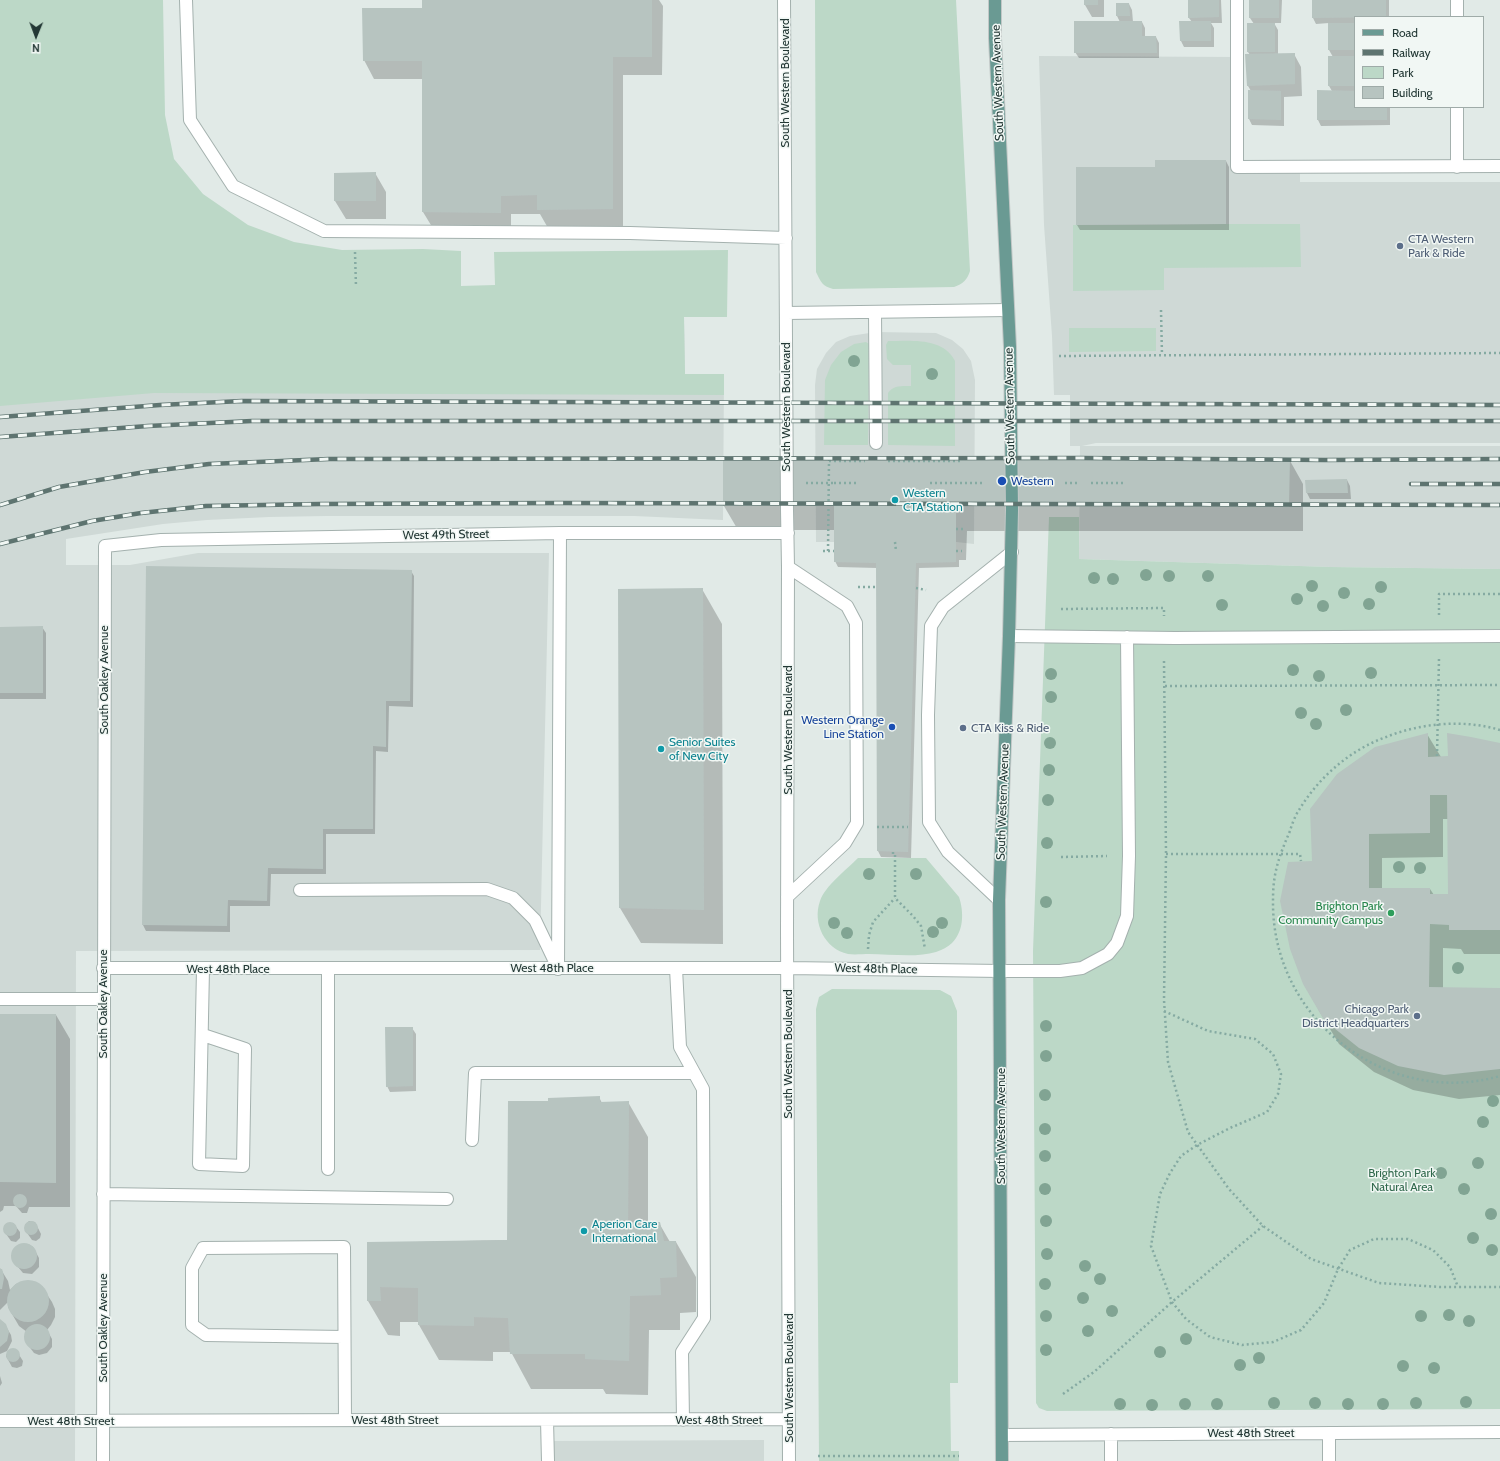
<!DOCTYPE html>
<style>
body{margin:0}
#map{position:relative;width:1500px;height:1461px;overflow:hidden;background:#e1eae7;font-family:Cabin,sans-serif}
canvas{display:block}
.legend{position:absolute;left:1354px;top:16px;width:130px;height:92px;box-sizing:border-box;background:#f1f7f4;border:1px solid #9faba8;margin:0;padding:5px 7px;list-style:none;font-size:12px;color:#233835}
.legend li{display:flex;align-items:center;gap:8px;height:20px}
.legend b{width:20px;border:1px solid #9faba8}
.north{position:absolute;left:16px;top:16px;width:40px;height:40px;-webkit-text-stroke:3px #f1f7f4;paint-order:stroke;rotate:181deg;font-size:11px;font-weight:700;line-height:16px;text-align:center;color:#233835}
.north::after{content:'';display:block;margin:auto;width:14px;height:18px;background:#233835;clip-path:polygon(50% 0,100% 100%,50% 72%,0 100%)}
</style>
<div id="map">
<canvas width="1500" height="1461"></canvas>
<ul class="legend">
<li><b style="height:5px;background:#6a9a93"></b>Road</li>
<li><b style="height:5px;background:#5e7470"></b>Railway</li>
<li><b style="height:11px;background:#bcd8c7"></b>Park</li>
<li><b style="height:11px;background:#b7c4c0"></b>Building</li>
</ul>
<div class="north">N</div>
</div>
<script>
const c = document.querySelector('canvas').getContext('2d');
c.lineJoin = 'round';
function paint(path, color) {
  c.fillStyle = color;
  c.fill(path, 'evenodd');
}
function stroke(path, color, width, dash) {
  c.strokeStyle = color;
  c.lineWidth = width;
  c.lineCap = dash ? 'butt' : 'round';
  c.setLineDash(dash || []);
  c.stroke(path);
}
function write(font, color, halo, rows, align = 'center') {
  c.font = font + ' Cabin,sans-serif';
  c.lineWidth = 3;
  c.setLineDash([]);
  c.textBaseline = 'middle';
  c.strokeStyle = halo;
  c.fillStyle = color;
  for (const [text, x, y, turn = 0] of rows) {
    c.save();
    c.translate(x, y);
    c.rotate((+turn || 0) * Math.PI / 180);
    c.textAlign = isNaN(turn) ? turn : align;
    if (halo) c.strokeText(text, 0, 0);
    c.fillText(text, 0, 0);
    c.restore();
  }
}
paint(new Path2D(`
 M1039,56L1237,57V167H1300V182H1500V443H1096L1082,446H1500V569L1331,567L1079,559L1080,446H1070V395H1054L1052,336L1044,225Z
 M344,286L727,317H684L685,374H724L723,520L634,516H326L269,517L207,520L163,524L66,539V565H130L198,553H549L540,950L76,951L75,1461H0V322Z
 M876,332L936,333L952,340L963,349L971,361L975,380L974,544L956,542H816L815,385L817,369L826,353L836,342L850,336Z
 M764,1440V1461H548V1441Z`), '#cfd9d6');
paint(new Path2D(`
 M0,0H163L165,115L174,159L203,194L248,225L294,242L342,250L423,249L461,251V286L495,285L494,252L728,250L727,317H684L685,374H724V395L154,393L0,406Z
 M815,0H956L970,271C967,280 963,284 954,287L833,289C822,286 821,282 816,272Z
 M1226,224H1300L1301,267L1164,268V290L1073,291V225Z
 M1069,328H1156V351L1069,352Z
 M888,341C911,341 943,337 955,361V446L888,445V393C893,385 903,386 911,386V365H893L887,359L886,345Z
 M866,342L869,344L868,445H824L825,380L831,365L841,352L854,344Z
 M1049,517H1079V559L1331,567L1500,569V1409L1047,1411L1039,1408L1036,1403L1033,951Z
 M858,858H926L959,897C964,912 964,931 952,943C948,947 942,950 936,952C917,958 889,954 869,954C863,954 854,955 848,954C825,949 812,923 820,901C825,886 846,870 858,858Z
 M832,989L940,990L951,996L957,1011L958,1383H950L951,1451H959V1461H819L816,1009L819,997Z`), '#bcd8c7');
paint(new Path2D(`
 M423,0H659L663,6L662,75H623V228H548L540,214H511V231L434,230L423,212V79H374L364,60L423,9Z
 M1085,0H1104V17H1092L1085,5Z
 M1189,0H1221L1222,23H1211L1214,28V47H1184L1181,41L1192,22L1189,18Z
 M1250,0H1282L1281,23H1274L1278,30V55L1294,54L1301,67L1302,96L1284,97V126L1252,125L1249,119V91H1251L1248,86L1250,55L1248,52L1254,24L1250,18Z
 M1313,0H1389V17H1355V107H1390V125L1321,126L1318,120L1332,91L1329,86L1333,57L1329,50V23L1316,24L1313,18Z
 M1129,4L1132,10L1133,22H1142L1145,28V37H1156L1159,43V58H1079L1075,52L1120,22L1117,16Z
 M1226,161L1229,167V230H1080L1077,225L1156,168Z
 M375,173L386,192V219H346L335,201Z
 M1289,459L1303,484V531H967L966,560H959V567L919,568L911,858L881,857L878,851L877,568L838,567L835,561L834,530H738L724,506Z
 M1347,480L1350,486L1351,499H1310L1307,493V481Z
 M147,567L411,571L414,576L413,707L389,706L388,752L376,751L375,834H326V874H271L270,906H230V932L146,931L143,925Z
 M702,589L722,624L723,944L641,943L620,908Z
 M42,627L46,633V699H0V628Z
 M1427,734L1441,757H1449L1500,744V954H1464L1461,949L1443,948V988L1500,989V1095L1459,1099L1413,1090L1374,1072L1339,1044L1318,1009L1313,862ZM1443,819H1448L1449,895H1434L1430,889H1382V858L1443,857Z
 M0,1015H56L70,1039V1207H29L27,1213H22L16,1206H4L3,1210L0,1212Z
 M412,1028L416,1034V1091L390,1092L387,1086Z
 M599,1097L602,1103L628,1102L648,1137V1223H659L670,1242H676L696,1277V1312L680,1313V1330H649L648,1395L606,1394L603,1389H531L511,1352H493V1361L439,1360L419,1325V1322H400V1336L388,1335L368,1301V1243L508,1240L549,1102Z
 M29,1221L35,1222L41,1234L40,1238L36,1241L32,1240L25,1230V1225Z
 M8,1223H13L20,1232V1238L16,1242L11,1241L4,1231L5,1226Z
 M28,1244L33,1247L39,1258V1267L32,1274L23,1273L13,1261V1251L20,1245Z
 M0,1268L8,1281L10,1290L16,1284L25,1281H31L39,1284L44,1290L52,1302L55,1309V1317L51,1325L47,1330L52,1339V1347L47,1353L39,1355L34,1353L31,1349L27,1343L26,1334L27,1332L19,1326L8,1307V1302L0,1310Z
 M0,1320L4,1323L11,1335L12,1341L7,1351L0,1354Z
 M11,1349L16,1350L23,1361L22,1366L17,1368L12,1367L6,1356L8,1352Z
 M0,1376L2,1383L0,1386Z`), '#0003');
paint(new Path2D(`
 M422,0H652V57H613V209L537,210V195L501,196V213L422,212V61H363L362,8H422Z
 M1084,0H1098V5H1084Z
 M1188,0H1219V17L1188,18Z
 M1249,0H1279V18H1249Z
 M1312,0H1386V17L1312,18Z
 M1116,3H1129L1130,16H1116Z
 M1074,21H1142V36H1156L1157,53H1074Z
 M1179,21H1211V41H1180Z
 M1247,23H1275V52H1247Z
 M1328,23H1355V50H1328Z
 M1295,53V84L1247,86L1245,54Z
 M1328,56H1355V86H1328Z
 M1248,90L1281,91V120L1248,119Z
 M1317,90L1355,91V107H1387V120H1317Z
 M1155,160H1226V224L1076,225V167H1155Z
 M376,172V201H334V173Z
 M723,456L1290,458L1289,507L956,506V562L916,563L908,852L877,851L876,563L834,562V506H723Z
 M1347,479L1348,493H1306L1305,480Z
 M146,566L412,570L410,701H386V747L373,746V829H323V869L268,868L267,901L228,900L227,926L142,925Z
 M703,588L704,910L619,908L618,589Z
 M43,626V693H0V627Z
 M1428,733V757L1448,756L1447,733L1471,737L1500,743V930H1449V925L1430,924L1429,987L1500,988V1069L1444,1075L1398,1066L1359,1048L1324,1020L1303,984L1290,949L1280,901L1288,862L1312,861L1310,809L1337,774L1375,747ZM1430,795H1447L1448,894H1430V888H1369V834L1430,833Z
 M0,1014H56V1183L0,1182Z
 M385,1027H413V1086L386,1087Z
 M600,1096V1102L629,1101L628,1222H660L664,1241H676L677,1277L660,1278L661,1295L630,1296L629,1361L585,1359V1354H510L508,1318L474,1317V1326L418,1325V1288L380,1287L381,1301H367V1242L507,1240L508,1101H548V1098Z
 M13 1201a7 7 0 1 1 14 0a7 7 0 1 1-14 0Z
 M24 1228a7 7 0 1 1 14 0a7 7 0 1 1-14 0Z
 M3 1229a7 7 0 1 1 14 0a7 7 0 1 1-14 0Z
 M11 1256a13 13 0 1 1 26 0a13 13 0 1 1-26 0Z
 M0,1269H2L3,1272L4,1278L2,1289H0Z
 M7 1301a21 21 0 1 1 42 0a21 21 0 1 1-42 0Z
 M0,1319L6,1324L9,1332L7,1341L0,1347Z
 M24 1337a13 13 0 1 1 26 0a13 13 0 1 1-26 0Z
 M6 1355a7 7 0 1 1 14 0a7 7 0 1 1-14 0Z`), '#b7c4c0');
const minor = new Path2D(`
 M186,0L190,120L233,186L324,231L630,233L786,238
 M784,0L787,510L788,567L787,931L789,1461
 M1237,0V167L1500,166
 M1457,0V17
 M1457,107V167
 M875,312L876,443
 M786,313L1008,310
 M1009,636L1175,638L1500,636
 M300,890L487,889L513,898L535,920L557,966
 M787,897L845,843L857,823L856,623L847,606L788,567
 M999,900L948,852L929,822L928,715L931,626L943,607L1012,552
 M103,968H788L1001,971H1060L1082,968L1108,954L1117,943L1127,916L1129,856L1127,637
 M328,968V1169
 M676,968L680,1047L703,1089L704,1318L682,1352L683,1420
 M558,969L560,533
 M0,999H103
 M203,1035L245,1049L243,1166L199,1164L203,969
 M472,1140L475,1073H694
 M103,1194L447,1199
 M344,1337L206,1335L192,1325V1268L203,1248L344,1247L345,1420
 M547,1420L548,1461
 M0,1421L789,1419
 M1111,1434V1461
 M1002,1435L1500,1432
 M103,1461L105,546L161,540L560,533H788
 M1329,1461V1433`);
const major = new Path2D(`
 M995,0V38L1010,347L1012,510L1009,636L999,900L1002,1461`);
stroke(minor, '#a4b1ae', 14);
stroke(major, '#c1c7c6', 14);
stroke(new Path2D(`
 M355,252L356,287
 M1161,310L1162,355
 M1059,356L1500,353
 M888,461H963
 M834,483H859
 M930,483H984
 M1065,483H1080
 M1091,483H1125
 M956,529H963
 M895,542L896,551
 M823,551H834
 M828,551L829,461H865
 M956,551H962
 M858,587H875
 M916,588L926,590
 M1061,609L1164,608V616
 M1439,615V594H1500
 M1164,661L1166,854L1164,1000L1168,1062L1188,1132L1229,1189L1263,1226L1311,1259L1379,1283L1440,1287H1500
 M1165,686L1500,685
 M1500,730C1464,719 1421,723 1386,737C1350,750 1319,777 1299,810C1295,816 1292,824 1290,831C1283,847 1276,864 1274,882C1273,889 1273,897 1273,905C1274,1021 1388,1108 1500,1076
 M1437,756L1439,658
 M877,827H908
 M893,854V852
 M1166,854H1300L1301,861
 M895,855V898L913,916L921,926L925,949
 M1061,857L1107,856
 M868,949L869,935L873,922L895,898
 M1164,1011L1208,1031L1255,1039L1273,1054L1281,1074L1278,1094L1267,1112L1230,1128L1197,1145L1181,1156L1170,1173L1160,1194L1151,1246L1172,1302L1186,1319L1210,1337L1242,1345L1273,1342L1301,1330L1324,1303L1338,1269L1350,1250L1374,1239H1408L1433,1250L1450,1267L1458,1287
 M1063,1394L1094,1372L1172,1302L1263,1226
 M818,1456H959`), '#85aaa2', 2.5, [2, 3]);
stroke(minor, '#fff', 12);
stroke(major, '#6a9a93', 12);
const rail = new Path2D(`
 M0,417L160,405L242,401L1500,405
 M0,437L148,426L252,421H1500
 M1411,484H1500
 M0,505L59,487L145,472L209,464L329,459L1080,458L1325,460L1500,459
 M0,544L92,521L141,513L206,506L320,504L558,503L1500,505`);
stroke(rail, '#5e7470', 4.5);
stroke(rail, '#f1f7f4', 3, [9]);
stroke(new Path2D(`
 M806,483H834`), '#85aaa2', 2.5, [2, 3]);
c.fillStyle = '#81a493';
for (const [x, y] of [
 [854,361],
 [932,374],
 [1146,575],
 [1169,576],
 [1208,576],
 [1094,578],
 [1113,579],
 [1312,586],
 [1381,587],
 [1344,593],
 [1297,599],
 [1369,604],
 [1222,605],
 [1323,606],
 [1293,670],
 [1371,673],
 [1051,674],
 [1319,676],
 [1051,697],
 [1346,710],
 [1301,713],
 [1316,724],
 [1050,743],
 [1049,770],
 [1048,800],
 [1047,843],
 [1399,867],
 [1420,868],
 [869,874],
 [916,874],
 [1046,902],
 [834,923],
 [942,923],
 [933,932],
 [847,933],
 [1458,968],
 [1046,1026],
 [1046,1056],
 [1045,1095],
 [1493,1101],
 [1483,1122],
 [1045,1129],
 [1045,1156],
 [1478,1163],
 [1441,1173],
 [1045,1189],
 [1464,1189],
 [1491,1214],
 [1046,1221],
 [1473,1238],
 [1492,1250],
 [1047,1254],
 [1085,1266],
 [1100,1279],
 [1045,1284],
 [1083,1298],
 [1112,1311],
 [1449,1315],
 [1046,1316],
 [1421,1316],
 [1469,1321],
 [1088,1331],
 [1186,1339],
 [1046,1350],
 [1160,1352],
 [1259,1358],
 [1240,1365],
 [1403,1366],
 [1434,1368],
 [1466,1402],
 [1274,1403],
 [1315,1403],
 [1416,1403],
 [1120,1404],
 [1185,1404],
 [1217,1404],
 [1348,1404],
 [1383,1404],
 [1152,1405]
]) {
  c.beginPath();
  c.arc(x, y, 6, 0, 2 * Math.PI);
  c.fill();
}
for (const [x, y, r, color] of [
 [1400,246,4,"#5c6f8a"],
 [1002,481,5,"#1a4fb4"],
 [895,500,4,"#0f9aa8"],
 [892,727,4,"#1a4fb4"],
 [963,728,4,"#5c6f8a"],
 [661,749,4,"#0f9aa8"],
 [1391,913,4,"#2e9e5b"],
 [1417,1016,4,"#5c6f8a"],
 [584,1231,4,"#0f9aa8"]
]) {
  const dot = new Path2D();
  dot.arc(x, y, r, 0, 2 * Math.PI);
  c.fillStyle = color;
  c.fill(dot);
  stroke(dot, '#f1f7f4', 1.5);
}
write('12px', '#233835', '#f1f7f4', [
 ["South Western Boulevard",785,83,-90],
 ["South Western Avenue",998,83,-92],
 ["South Western Avenue",1010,406,-91],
 ["South Western Boulevard",786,407,-90],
 ["West 49th Street",446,535,-1],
 ["South Oakley Avenue",104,680,-90],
 ["South Western Boulevard",788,730,-90],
 ["South Western Avenue",1003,802,-88],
 ["West 48th Place",552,968],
 ["West 48th Place",228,969],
 ["West 48th Place",876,969,1],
 ["South Oakley Avenue",103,1004,-90],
 ["South Western Boulevard",788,1054,-90],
 ["South Western Avenue",1001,1126,-90],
 ["South Oakley Avenue",103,1328,-90],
 ["South Western Boulevard",789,1378,-90],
 ["West 48th Street",395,1420],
 ["West 48th Street",719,1420],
 ["West 48th Street",71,1421],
 ["West 48th Street",1251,1433]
]);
write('12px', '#4e5e75', '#f1f7f4', [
 ["CTA Western",1408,239],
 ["Park & Ride",1408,253],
 ["CTA Kiss & Ride",971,728],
 ["Chicago Park",1409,1009,"right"],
 ["District Headquarters",1409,1023,"right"]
], 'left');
write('12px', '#164399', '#f1f7f4', [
 ["Western",1011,481],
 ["Western Orange",884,720,"right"],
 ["Line Station",884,734,"right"]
], 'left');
write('12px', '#0d838f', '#f1f7f4', [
 ["Western",903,493],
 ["CTA Station",903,507],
 ["Senior Suites",669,742],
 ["of New City",669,756],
 ["Aperion Care",592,1224],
 ["International",592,1238]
], 'left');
write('12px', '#27864d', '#f1f7f4', [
 ["Brighton Park",1383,906],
 ["Community Campus",1383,920]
], 'right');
write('12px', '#326a4e', '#f1f7f4', [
 ["Brighton Park",1402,1173],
 ["Natural Area",1402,1187]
]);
</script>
